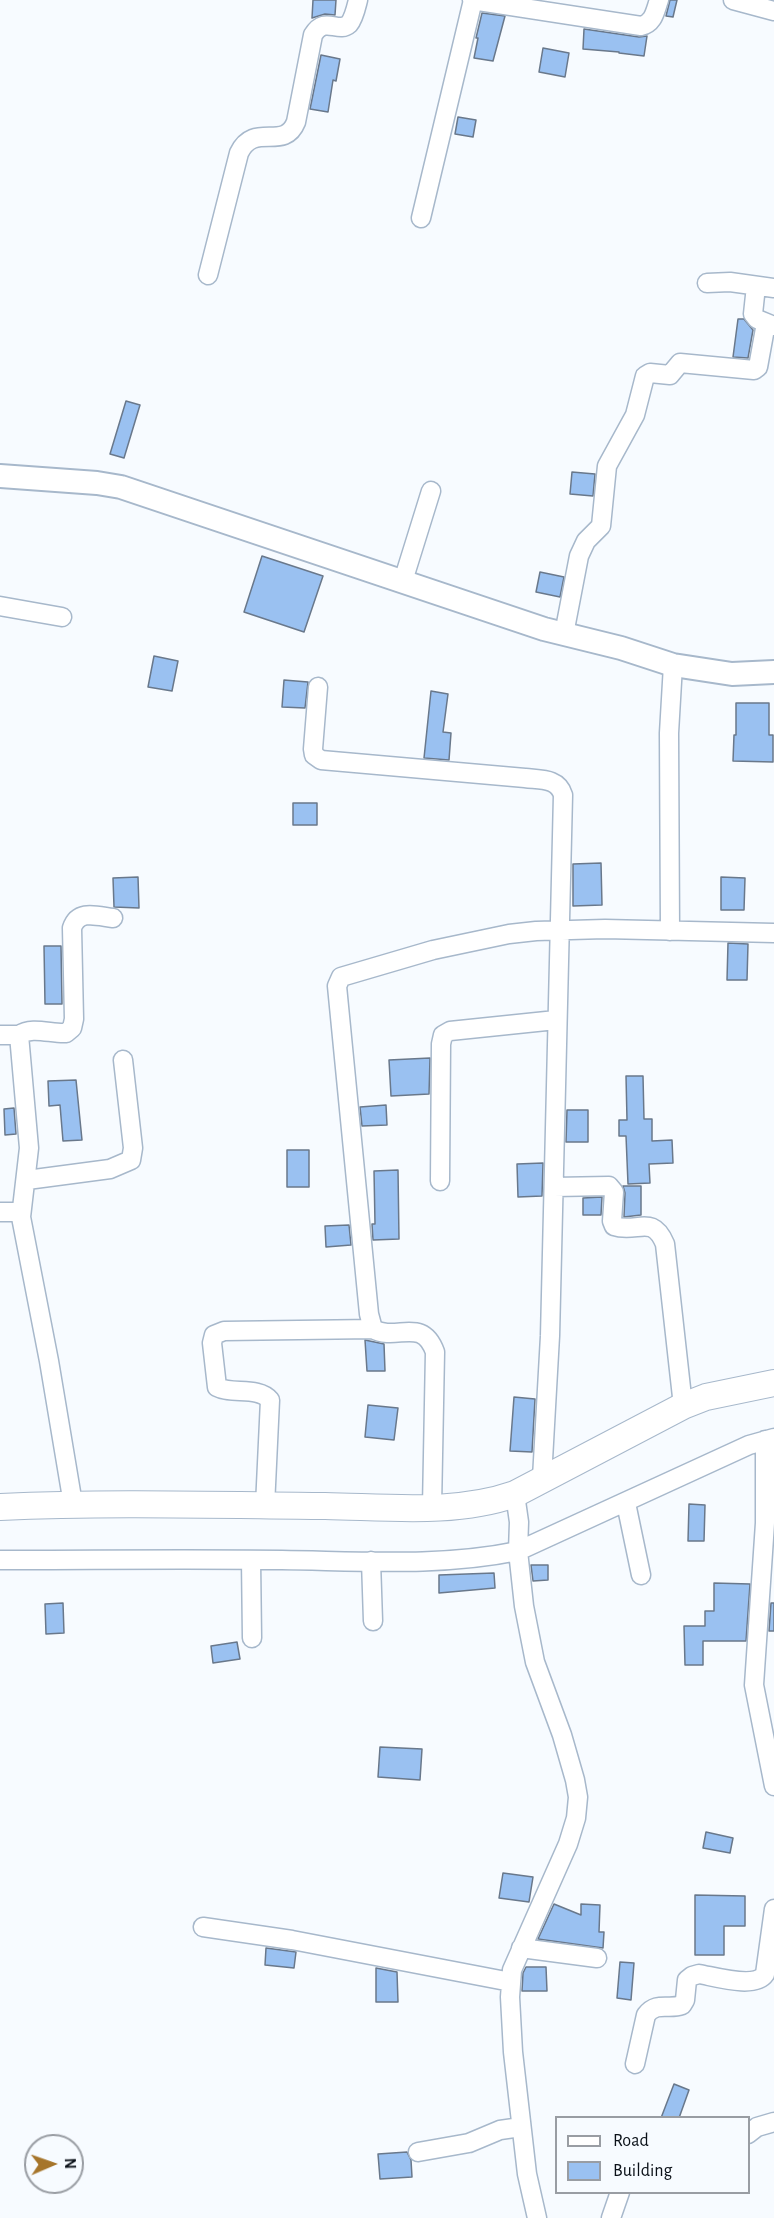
<!DOCTYPE html>
<style>
body{margin:0}
#map{position:relative;width:774px;height:2218px;overflow:hidden;background:#f7fbff;font-family:"Alegreya Sans",sans-serif}
canvas{display:block}
.legend{position:absolute;left:555px;top:2116px;width:195px;height:78px;box-sizing:border-box;background:#f7fbff;border:2px solid #999da3;margin:0;padding:8px 10px;list-style:none;font-size:18px;color:#0b1118}
.legend li{display:flex;align-items:center;gap:12px;height:30px}
.legend b{width:30px;border:2px solid #999da3}
.north{position:absolute;left:24px;top:2134px;width:60px;height:60px;box-sizing:border-box;background:#f7fbff;border:2px solid #999da3;border-radius:50%;rotate:88deg;font-size:16px;font-weight:700;line-height:24px;text-align:center;color:#0b1118}
.north::after{content:'';display:block;margin:auto;width:21px;height:27px;background:#a6752b;clip-path:polygon(50% 0,100% 100%,50% 72%,0 100%)}
</style>
<div id="map">
<canvas width="774" height="2218"></canvas>
<ul class="legend">
<li><b style="height:8px;background:#fff"></b>Road</li>
<li><b style="height:16px;background:#9ac1f1"></b>Building</li>
</ul>
<div class="north">N</div>
</div>
<script>
const c = document.querySelector('canvas').getContext('2d');
c.lineJoin = 'round';
function paint(path, color) {
  c.fillStyle = color;
  c.fill(path, 'evenodd');
}
function stroke(path, color, width, dash) {
  c.strokeStyle = color;
  c.lineWidth = width;
  c.lineCap = dash ? 'butt' : 'round';
  c.setLineDash(dash || []);
  c.stroke(path);
}
const building = new Path2D(`
 M313,0H336L335,15L325,14L312,18Z
 M670,0H677L673,17L666,16Z
 M482,13L505,16L493,61L474,58L478,38H476Z
 M584,29L639,37L647,36L644,56L619,53V52L583,49Z
 M543,48L569,53L565,77L539,72Z
 M321,55L340,59L336,81L333,80L328,112L310,109Z
 M458,117L476,120L473,137L455,134Z
 M738,319H744L753,330L748,358L733,357Z
 M126,401L140,405L124,458L110,454Z
 M572,472L595,474L593,496L570,494Z
 M262,556L323,576L304,632L244,612Z
 M540,572L564,577L560,597L536,592Z
 M154,656L178,661L172,691L148,687Z
 M284,680L308,682L305,708L282,707Z
 M431,691L448,694L443,732L451,733L449,760L424,758Z
 M736,703H769V735H773V762L733,761L734,735H736Z
 M293,803H317V825H293Z
 M601,863L602,905L573,906V864Z
 M138,877L139,908L114,907L113,878Z
 M721,877L745,878L744,910H721Z
 M728,943L748,944L747,980H727Z
 M44,946H61L62,1004H45Z
 M430,1058L429,1094L391,1096L389,1060Z
 M626,1076H643L644,1119H652V1141L672,1140L673,1163L649,1164L650,1183L628,1184L626,1136H619V1120H627Z
 M76,1080L82,1140L63,1141L60,1105L49,1106L48,1081Z
 M386,1105L387,1125L362,1126L360,1107Z
 M14,1108L16,1134L5,1135L4,1109Z
 M567,1110H588V1142H566Z
 M287,1150H309V1187H287Z
 M543,1163L542,1196L518,1197L517,1164Z
 M398,1170L399,1239L373,1240L372,1224H375L374,1171Z
 M623,1186H641V1215L624,1217L625,1193Z
 M602,1197L601,1215H583V1198Z
 M349,1225L351,1245L326,1247L325,1226Z
 M365,1340L384,1344L385,1371H367Z
 M514,1397L535,1399L532,1452L510,1451Z
 M368,1405L398,1408L394,1440L365,1437Z
 M689,1504L705,1505L704,1541H688Z
 M531,1565H548V1580L533,1581Z
 M494,1573L495,1588L439,1593V1575Z
 M714,1583L750,1584L746,1641H703V1665H685L684,1626H705V1611H714Z
 M63,1603L64,1633L46,1634L45,1604Z
 M771,1603H774V1631H769Z
 M237,1642L240,1659L213,1663L211,1646Z
 M380,1747L422,1749L420,1780L378,1777Z
 M706,1832L733,1838L730,1853L703,1848Z
 M503,1873L533,1877L529,1902L499,1898Z
 M695,1895L745,1896V1926H724V1955H695Z
 M554,1904L581,1915V1904L600,1905L599,1932H604L603,1948L538,1939Z
 M266,1948L296,1952L294,1968L265,1965Z
 M620,1962L634,1963L631,2000L617,1998Z
 M526,1967H546L547,1991H522L523,1973Z
 M376,1968L397,1972L398,2002H376Z
 M674,2084L689,2090L679,2118H661Z
 M407,2152L411,2160L412,2177L380,2179L378,2154Z`);
paint(building, '#9ac1f1');
stroke(building, '#69788b', 1.5);
const minor = new Path2D(`
 M472,0L641,26C654,23 655,11 659,0
 M733,0L774,11
 M421,218L473,0
 M208,275L239,153C254,121 284,152 296,122L313,35C325,15 338,34 349,24C354,18 356,8 358,0
 M707,283L730,282L774,288
 M756,286L753,314L757,319L774,326
 M403,581L431,491
 M0,606L62,617
 M564,634L579,556L586,541L601,526L607,466L635,415L645,376L650,373L670,375L680,363L754,370L758,367L766,323
 M318,687L313,749L314,755L321,760L525,778C541,780 558,778 563,795L550,1336L542,1478
 M670,931L669,733L673,665
 M0,1035H19
 M27,1180L110,1169L131,1160L133,1148L123,1060
 M440,1181L441,1044L443,1035L450,1031L556,1020
 M554,1187L609,1186L614,1192L612,1221L614,1226C637,1234 652,1213 665,1244L683,1406
 M0,1212H17L21,1217L49,1361L73,1504
 M21,1217L29,1148L19,1035C32,1026 51,1034 66,1033L72,1028L74,1019L72,928C78,909 97,916 113,918
 M765,1440V1523L754,1685L774,1786
 M515,1494L519,1522L518,1551L524,1606L535,1662L562,1735L575,1780L578,1797L576,1818L568,1844L512,1970L510,1997L513,2052L527,2174L537,2218
 M626,1503L641,1575
 M265,1506L270,1400C258,1386 232,1395 217,1387L212,1343L214,1335L224,1331L373,1329
 M432,1507L435,1352C422,1316 397,1342 373,1329L369,1314L337,986L341,977L433,950L509,934L536,931L605,929L774,933
 M0,1560C94,1560 188,1559 282,1560C361,1561 441,1567 518,1551L749,1445L774,1438
 M251,1560L252,1638
 M371,1561L373,1621
 M203,1927L292,1940L511,1982
 M521,1948L597,1958
 M635,2064L646,2015C657,2001 668,2010 682,2005L685,2000L687,1980L692,1976L699,1974C716,1977 755,1989 765,1974L774,1909
 M748,2134L757,2127L774,2122
 M418,2152L469,2143L500,2130L521,2127
 M611,2218L620,2192`);
const tertiary = new Path2D(`
 M0,476L97,483L121,487L544,629L621,648L673,665L732,674L774,672`);
const secondary = new Path2D(`
 M0,1507C108,1502 216,1505 325,1506C387,1507 455,1515 515,1494L683,1406L706,1397L774,1383`);
stroke(minor, '#a7b8cb', 21);
stroke(tertiary, '#a7b8cb', 26);
stroke(secondary, '#a7b8cb', 28);
stroke(minor, '#fff', 18);
stroke(tertiary, '#fff', 22);
stroke(secondary, '#fff', 26);
</script>
